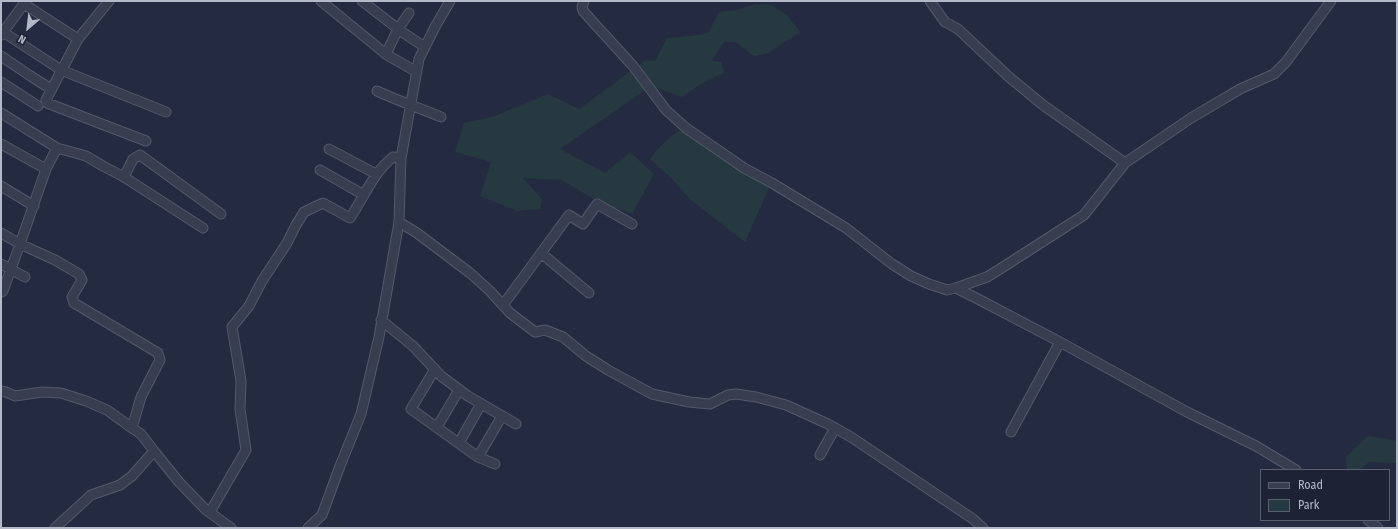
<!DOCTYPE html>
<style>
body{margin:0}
#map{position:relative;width:1398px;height:529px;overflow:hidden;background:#242b40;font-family:"Fira Sans Condensed",sans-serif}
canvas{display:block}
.frame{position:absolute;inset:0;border:2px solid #b4b9ca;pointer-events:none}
.legend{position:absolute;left:1260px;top:469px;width:130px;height:52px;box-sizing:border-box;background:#1d2335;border:1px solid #595f71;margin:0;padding:5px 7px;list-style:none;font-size:12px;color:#b4b9ca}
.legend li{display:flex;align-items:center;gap:8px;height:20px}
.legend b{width:20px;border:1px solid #595f71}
.north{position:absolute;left:8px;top:8px;width:40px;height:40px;-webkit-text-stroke:3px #1d2335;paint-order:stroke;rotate:208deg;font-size:11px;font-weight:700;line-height:16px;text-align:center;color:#b4b9ca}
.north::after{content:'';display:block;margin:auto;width:14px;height:18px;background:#b4b9ca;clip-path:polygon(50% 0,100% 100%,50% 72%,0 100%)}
</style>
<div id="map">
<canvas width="1398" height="529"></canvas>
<div class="frame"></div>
<ul class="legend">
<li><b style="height:5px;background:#383e50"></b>Road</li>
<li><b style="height:11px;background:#263941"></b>Park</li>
</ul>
<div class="north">N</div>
</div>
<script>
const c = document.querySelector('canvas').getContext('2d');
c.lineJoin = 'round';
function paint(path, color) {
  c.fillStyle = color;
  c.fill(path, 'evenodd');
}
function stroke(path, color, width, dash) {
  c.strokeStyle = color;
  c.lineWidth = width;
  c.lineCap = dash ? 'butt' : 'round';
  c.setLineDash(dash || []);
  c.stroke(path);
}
paint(new Path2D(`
 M755,4L771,5L787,15L800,32L768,53L754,56L735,42H724L712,61L721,62L724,73L699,85L682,97L651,86L560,149L605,173L630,152L654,174L632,214L600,203L562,180L523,178L542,199L540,209L517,211L480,196L491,162L455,152L464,123L492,117L548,94L579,109L646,60L655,61L667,38L699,35L709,32L719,12L737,10Z
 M683,128L770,186L745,242L691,200L670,177L650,159C660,146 669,137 683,128Z
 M1368,436L1397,441V463L1369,462L1359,470H1347L1346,457Z`), '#263941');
const minor = new Path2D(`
 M321,1L387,55L417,72
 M362,1L402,32L425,47
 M584,1L582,7L583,11L633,66L666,110L686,128L744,168L772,183L846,228L892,264L911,276L929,284L947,290L956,288L978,299L1060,342L1187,412L1256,446L1296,470
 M930,1L945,22L958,29L1009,77L1043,105L1125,163L1084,215L1000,269L987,277L956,288
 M24,4L78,39L46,100L47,103L146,141
 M3,32L61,70L166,112
 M1,35L26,1
 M78,39L109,1
 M386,54L398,29L409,13
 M1,56L29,75L51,89
 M1,82L38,106
 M377,91C398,101 420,108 441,117
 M1,113L57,148L46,169L20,244L1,233
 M1,144L46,169
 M57,148L86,156L103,166L124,177L203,228
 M329,149L376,174
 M1125,163L1191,118L1225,98L1240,89L1274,74L1286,62L1331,1
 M320,170L364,195
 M124,177L133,159L140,155L221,214
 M1,186L34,206
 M399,222L417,233L470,273L490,291L510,313L535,332L545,330L563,337L586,356L608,370L652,394L689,402L710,404L728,395L736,394L756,397L786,405L828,424L851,437L973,519L983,528
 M541,253L589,293
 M1,264L25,277
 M1,292L3,291L20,244L55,260L79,274L82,280L72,297L74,303L158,353L160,360L141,397L132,428
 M503,305L569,215L583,224L597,204L632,224
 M381,320L413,346L441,376L468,396L516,424
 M435,369L411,409L478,457L495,464
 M1,391L6,392L15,396L42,392L61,393L86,401L107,410L132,428L141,434L154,451L132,476L120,485L91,495L55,528
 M437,427L459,390
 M1011,432L1060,342
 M459,443L481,404
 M154,451L179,482L205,509L231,528
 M820,455L835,428
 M478,457L502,416
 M210,512L246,450L240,409L241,381L232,327L249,306L262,281L287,243L296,225L304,212L323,203L350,218C364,197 373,173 393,157L401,158
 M1368,520L1378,528
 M308,528L322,515L340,466L361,414L379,337L399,222L401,158L419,59L435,27L450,1`);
stroke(minor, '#53596a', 11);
stroke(minor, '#383e50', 9);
</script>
